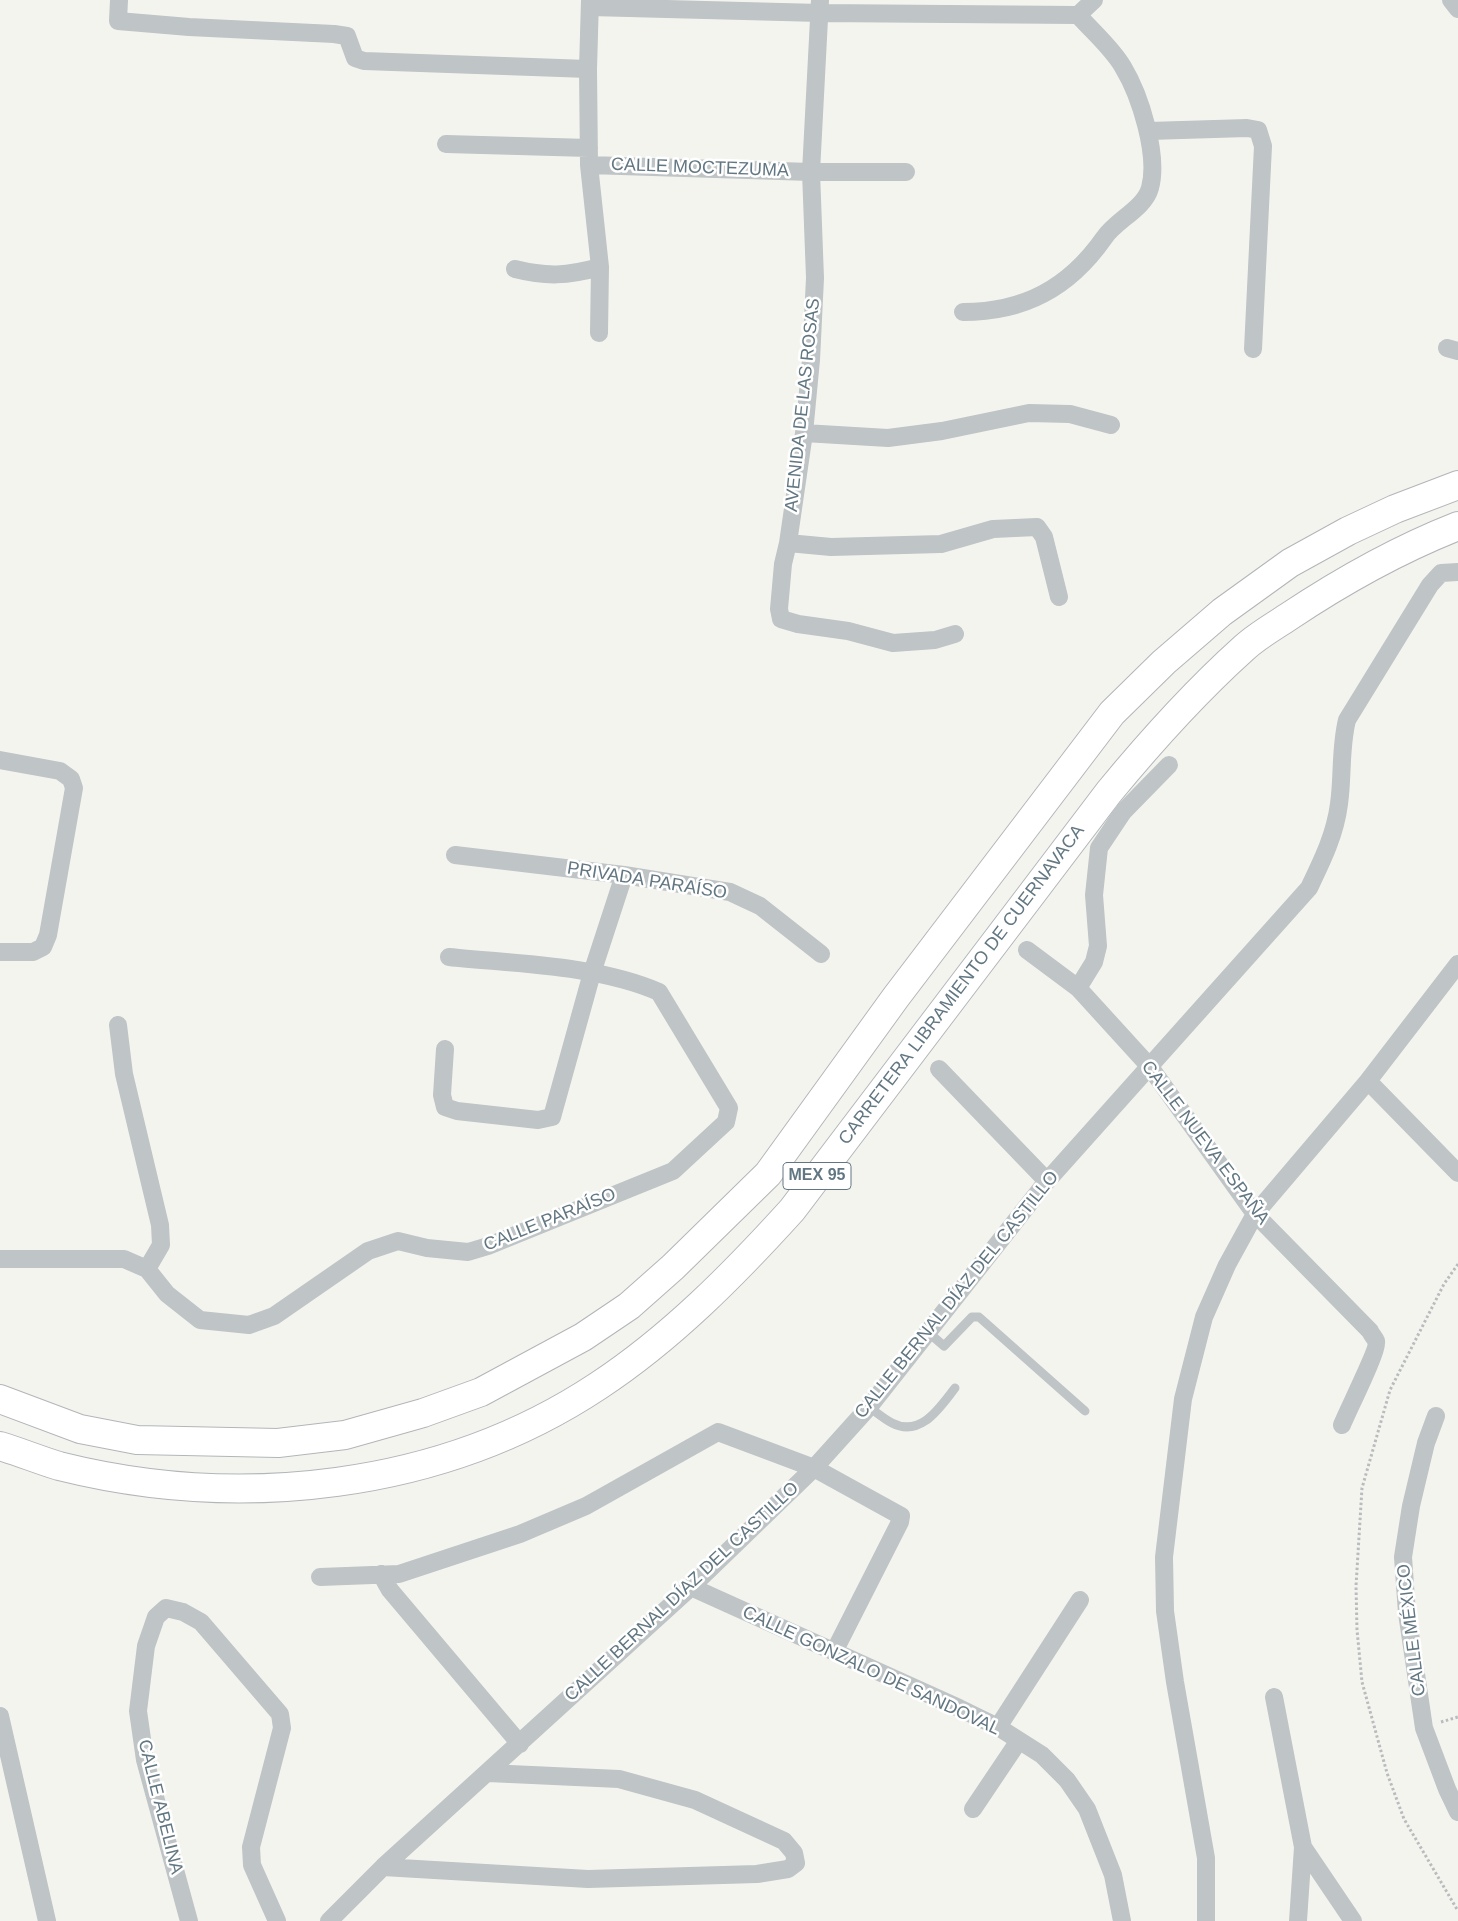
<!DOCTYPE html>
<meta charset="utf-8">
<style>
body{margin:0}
canvas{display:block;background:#f4f4ef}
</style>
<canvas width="1458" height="1921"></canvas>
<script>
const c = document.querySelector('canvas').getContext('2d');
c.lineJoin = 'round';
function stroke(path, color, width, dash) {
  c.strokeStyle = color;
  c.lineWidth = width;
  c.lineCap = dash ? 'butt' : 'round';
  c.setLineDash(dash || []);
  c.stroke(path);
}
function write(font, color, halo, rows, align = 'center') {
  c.font = font + ' Helvetica,sans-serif';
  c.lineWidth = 5;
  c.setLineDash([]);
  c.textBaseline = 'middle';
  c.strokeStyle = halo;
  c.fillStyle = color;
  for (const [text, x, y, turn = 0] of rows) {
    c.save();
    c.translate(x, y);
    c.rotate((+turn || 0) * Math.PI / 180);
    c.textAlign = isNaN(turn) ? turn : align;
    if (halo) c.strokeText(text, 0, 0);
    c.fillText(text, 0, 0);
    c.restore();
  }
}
const trunk = new Path2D(`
 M0,1399L80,1429L137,1440L278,1443L345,1435L423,1413L481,1392L583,1337L629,1306L673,1267L768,1174L896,997L1112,713L1164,662L1222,612L1290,563L1348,531L1395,509L1458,485
 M0,1446C20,1452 39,1460 59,1466C239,1511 441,1490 598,1386C671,1338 734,1274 792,1210L1109,792C1151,741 1195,692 1244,648C1257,636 1273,627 1288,617C1342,581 1397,550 1458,526`);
stroke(trunk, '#b2b6b9', 30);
stroke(new Path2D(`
 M1458,1264L1444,1284L1390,1390L1362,1488L1356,1586L1357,1630L1362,1682L1387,1773L1404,1819L1458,1911
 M1441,1722L1458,1717`), '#b9bcbe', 3, [2.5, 2.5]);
stroke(new Path2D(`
 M929,1333L944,1346L972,1317H979L1085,1411
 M869,1407C876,1412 884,1419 892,1423C921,1438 940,1407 955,1388`), '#bfc4c6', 9);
stroke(new Path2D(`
 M119,0L118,21L189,27L334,34L347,36L355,58L364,61L588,69
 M590,0L588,69L589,165L600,267L599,333
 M820,0L811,172L815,278L811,360L804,433L788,543L783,564L779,609L781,619L798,624L848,631L893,643L935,640L955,634
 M1451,0L1458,9
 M590,7L820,13L1078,15L1094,0
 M1149,131L1247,128L1258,130L1263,146L1253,349
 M446,144L589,148
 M589,165L811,172H906
 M515,269C547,277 567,276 600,267
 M963,312C1024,312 1069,288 1104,238C1116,220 1144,209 1150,188C1159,155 1140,95 1123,67C1112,48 1093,32 1078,15
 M1447,348L1458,351
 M804,433L888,438L942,431L1029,413L1070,414L1111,425
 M788,543L831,547L941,544L993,529L1037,527L1044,537L1059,597
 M0,760L60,771L71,779L74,788L48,935L43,947L33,952H0
 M455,855L624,875L730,892L760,906L821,954
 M1027,950L1078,988L1150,1067L1255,1214L1370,1331C1371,1334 1375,1338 1376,1341C1379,1349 1347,1412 1342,1425
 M1078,988L1094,962L1098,946L1094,895L1099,848L1123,812L1169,765
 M118,1025L124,1074L160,1225L161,1245L147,1269
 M445,1049L442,1095L445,1107L457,1111L538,1120L552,1117L592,973L624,875
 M939,1069L1047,1181
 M1368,1081L1458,1173
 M0,1259H124L147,1269L167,1294L200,1320L249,1325L274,1316L368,1251L398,1241L427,1248L468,1252L488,1246L673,1171L726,1122L729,1108L659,992C597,965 516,964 449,957
 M1436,1416L1426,1443L1411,1506L1403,1557L1407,1613L1424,1728L1447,1789L1458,1812
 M381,1574L390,1590L520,1744
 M320,1577L399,1574L520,1534L586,1506L718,1432L814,1468L901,1516L900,1522L834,1652
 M691,1587L959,1708L998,1727L1042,1755L1067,1780L1087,1809L1113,1875L1122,1921
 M1274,1697L1303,1847L1298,1921
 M0,1716L47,1921
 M998,1727L1080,1600
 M973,1809L1018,1742
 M1303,1847L1353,1921
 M383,1867L588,1879L757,1874L788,1869L796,1863L794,1853L784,1841L695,1800L619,1779L488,1773
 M189,1921L145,1760L138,1711L146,1646L156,1617L166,1608L183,1612L201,1622L280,1714L282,1728L251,1847L252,1865L277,1921
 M329,1921L383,1867L691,1587L814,1468L869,1407L1047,1181L1309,888C1322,861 1335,835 1339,804C1343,776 1340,748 1347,720L1430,585L1441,573L1458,572
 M1206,1921V1858L1175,1682L1165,1611L1164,1557L1183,1399L1204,1317L1227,1265L1255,1214L1368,1081L1458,964`), '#bfc4c6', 18);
stroke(trunk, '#fff', 28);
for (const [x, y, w] of [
 [817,1176,68]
]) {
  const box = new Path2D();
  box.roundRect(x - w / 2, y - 13.5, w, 27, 4);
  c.fillStyle = '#fff';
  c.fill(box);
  stroke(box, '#627782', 1);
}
write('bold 16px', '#627782', null, [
 ["MEX 95",817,1176]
]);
write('18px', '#627782', '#fff', [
 ["CALLE MOCTEZUMA",700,168,2],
 ["AVENIDA DE LAS ROSAS",803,405,-84],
 ["PRIVADA PARAÍSO",647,881,9],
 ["CARRETERA LIBRAMIENTO DE CUERNAVACA",962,985,-53],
 ["CALLE NUEVA ESPAÑA",1205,1143,53],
 ["CALLE PARAÍSO",550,1220,-22],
 ["CALLE BERNAL DÍAZ DEL CASTILLO",957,1295,-51],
 ["CALLE BERNAL DÍAZ DEL CASTILLO",682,1592,-43],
 ["CALLE MÉXICO",1412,1630,-97],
 ["CALLE GONZALO DE SANDOVAL",871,1671,25],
 ["CALLE ABELINA",160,1807,76]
]);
</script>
